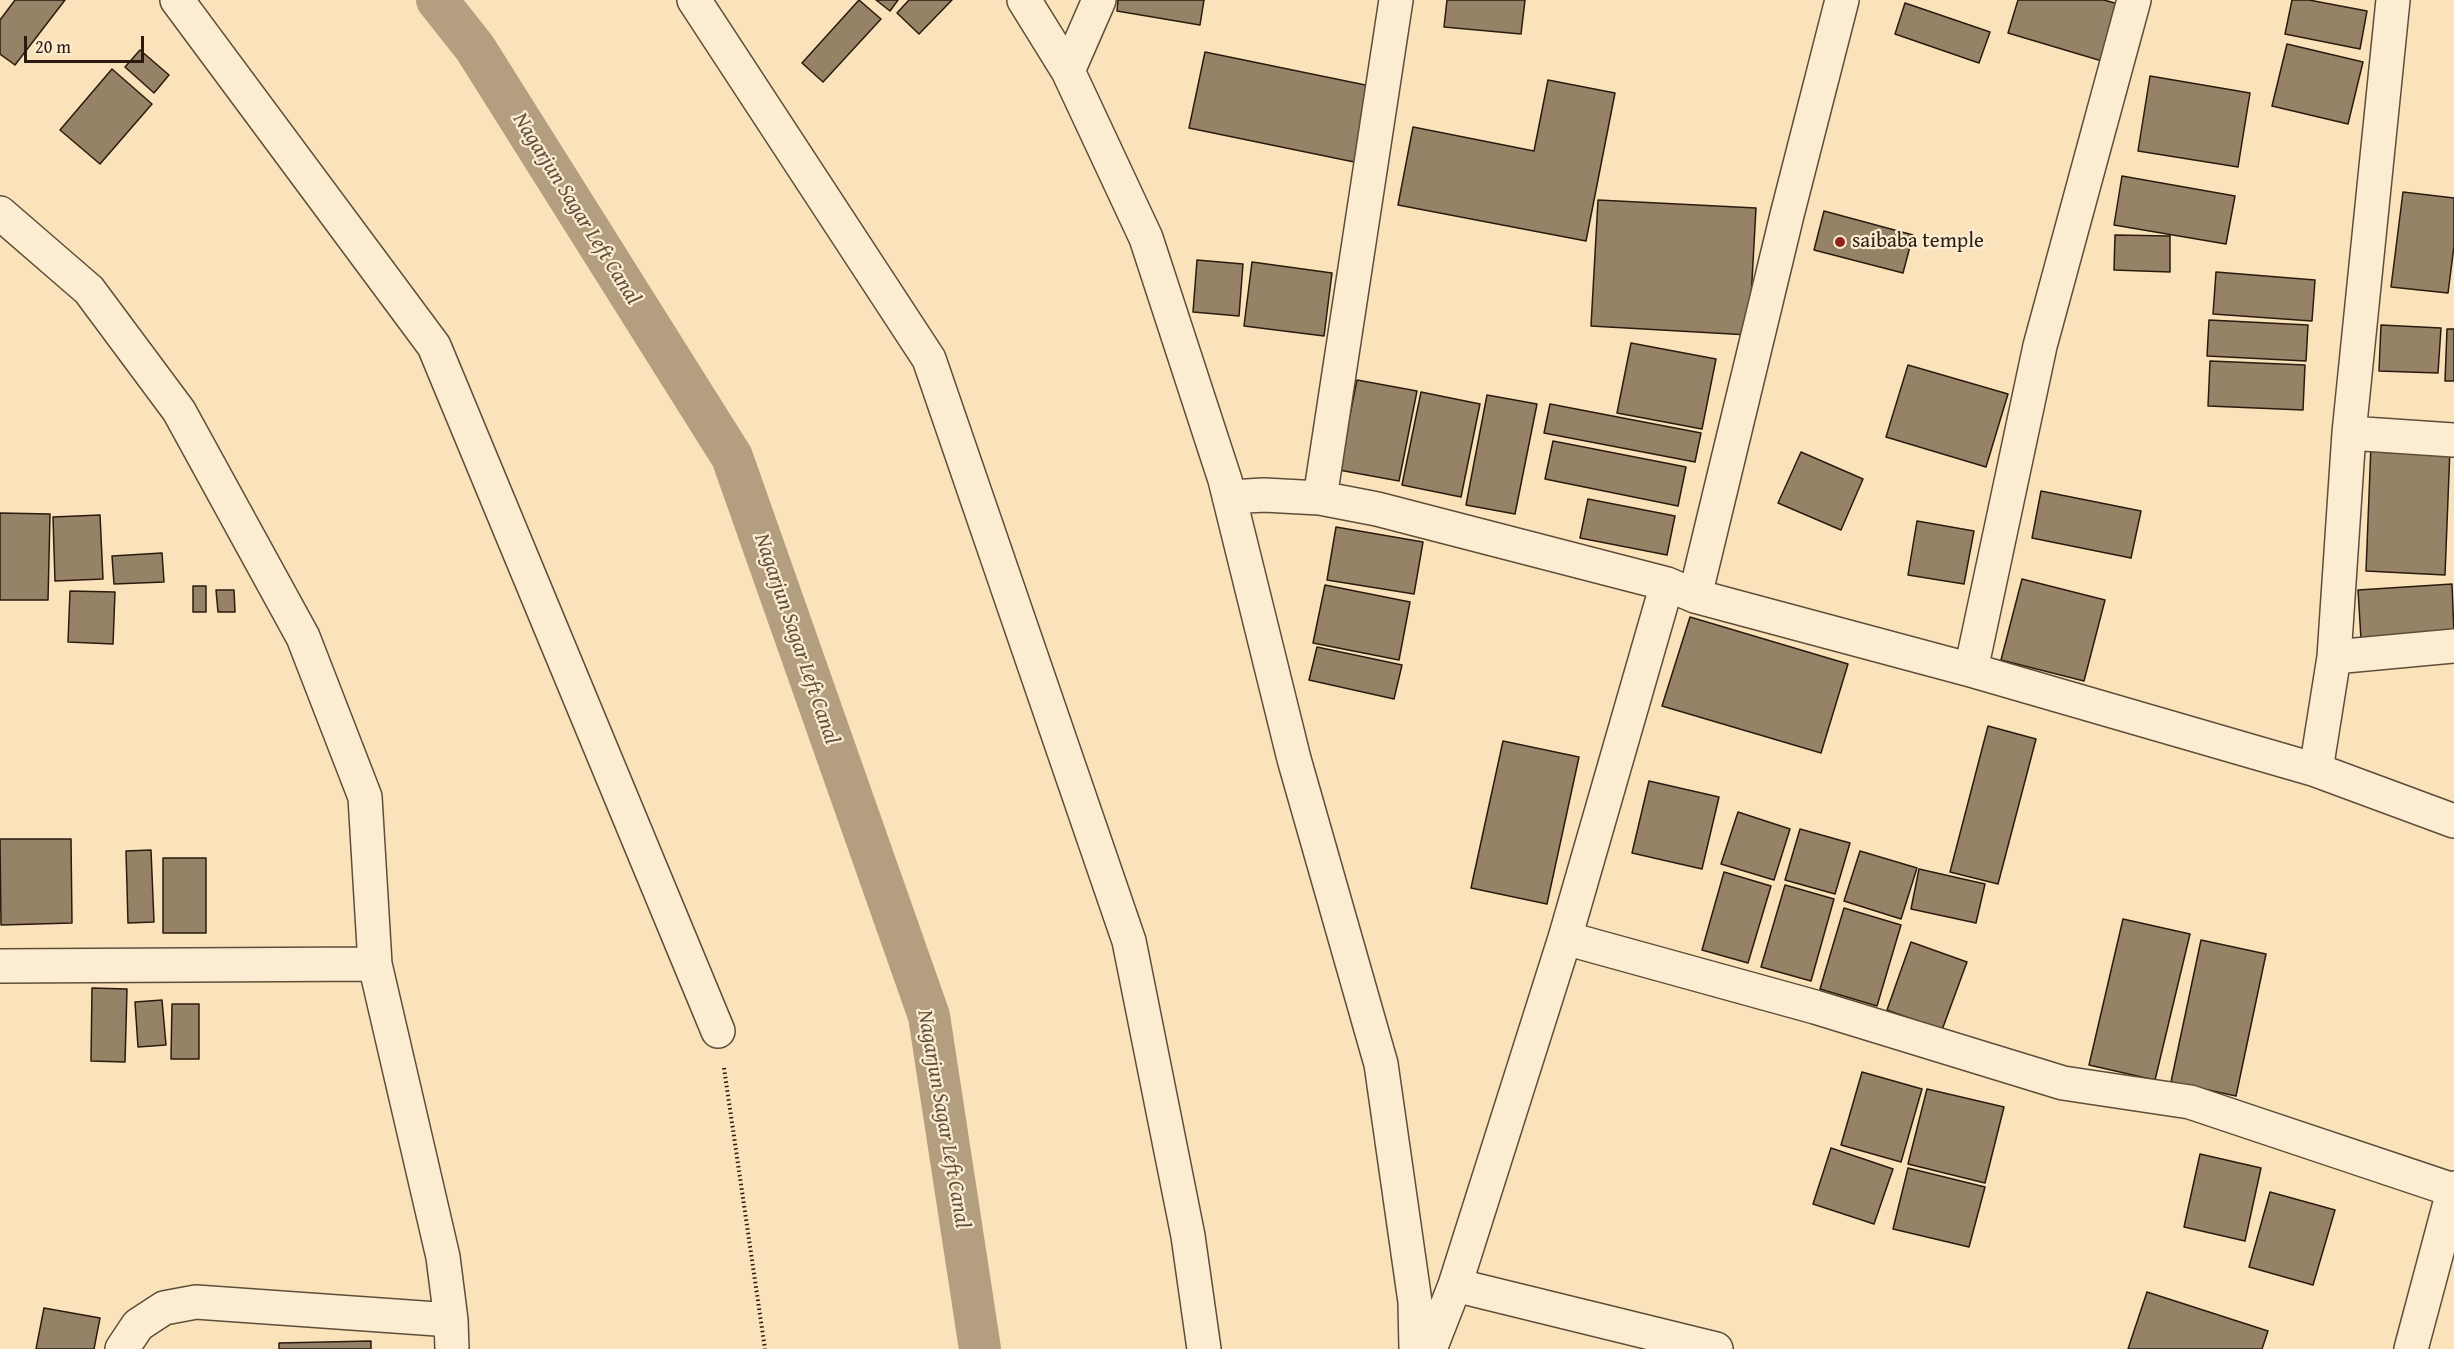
<!DOCTYPE html>
<style>
body{margin:0}
#map{position:relative;width:2454px;height:1349px;overflow:hidden;background:#fae3ba;font-family:"Gentium Book Plus",serif}
canvas{display:block}
.scale{position:absolute;left:24px;top:36px;width:120px;height:27px;box-sizing:border-box;border:3px solid #2a1b0e;border-top:0;padding-left:8px;font-size:18px;line-height:21px;white-space:nowrap;color:#2a1b0e;-webkit-text-stroke:4px #fcedd2;paint-order:stroke}
</style>
<div id="map">
<canvas width="2454" height="1349"></canvas>
<div class="scale">20 m</div>
</div>
<script>
const c = document.querySelector('canvas').getContext('2d');
c.lineJoin = 'round';
function stroke(path, color, width, dash) {
  c.strokeStyle = color;
  c.lineWidth = width;
  c.lineCap = dash ? 'butt' : 'round';
  c.setLineDash(dash || []);
  c.stroke(path);
}
function paint(path, color) {
  c.fillStyle = color;
  c.fill(path, 'evenodd');
}
function write(font, color, halo, rows, align = 'center') {
  c.font = font + ' "Gentium Book Plus",serif';
  c.lineWidth = 4.5;
  c.setLineDash([]);
  c.textBaseline = 'middle';
  c.strokeStyle = halo;
  c.fillStyle = color;
  for (const [text, x, y, turn = 0] of rows) {
    c.save();
    c.translate(x, y);
    c.rotate((+turn || 0) * Math.PI / 180);
    c.textAlign = isNaN(turn) ? turn : align;
    if (halo) c.strokeText(text, 0, 0);
    c.fillText(text, 0, 0);
    c.restore();
  }
}
stroke(new Path2D(`
 M437,0L475,48L732,457L929,1016L980,1349`), '#b39f80', 42);
const building = new Path2D(`
 M15,0H65L15,65L0,54V20Z
 M859,0L881,19L823,82L802,63Z
 M876,0H898L890,11Z
 M909,0H952L919,34L897,13Z
 M1118,0H1204L1200,25L1117,11Z
 M1447,0H1525L1521,34L1444,27Z
 M2018,0H2104L2129,7L2112,64L2008,33Z
 M2292,0H2309L2367,11L2360,49L2285,34Z
 M1905,3L1990,32L1979,63L1895,34Z
 M2287,44L2363,62L2348,124L2272,106Z
 M140,50L169,75L154,93L125,67Z
 M1205,52L1375,87L1359,163L1189,128Z
 M112,69L152,104L100,164L60,130Z
 M2150,76L2250,93L2238,167L2138,151Z
 M1548,80L1615,93L1586,241L1398,205L1413,127L1534,151Z
 M2122,176L2235,196L2226,244L2114,225Z
 M2403,192L2454,198V246L2448,293L2391,287Z
 M1598,200L1756,208L1749,335L1591,326Z
 M1824,211L1913,235L1903,273L1814,250Z
 M2115,235L2170,236V272L2114,270Z
 M1197,260L1243,264L1239,316L1193,312Z
 M1252,262L1332,273L1324,336L1244,326Z
 M2216,272L2315,280L2312,321L2213,314Z
 M2209,320L2308,325L2306,361L2207,356Z
 M2381,325L2441,328L2438,373L2379,371Z
 M2447,329H2454V381H2445Z
 M1631,343L1716,359L1702,429L1617,413Z
 M2210,361L2305,365L2303,410L2208,406Z
 M1908,365L2008,394L1986,467L1886,437Z
 M1357,380L1417,391L1399,481L1339,470Z
 M1421,392L1480,404L1461,497L1402,485Z
 M1487,395L1537,404L1515,514L1466,505Z
 M1550,404L1701,433L1695,462L1544,433Z
 M1553,441L1686,467L1678,506L1545,479Z
 M2371,445L2450,448L2445,575L2366,571Z
 M1801,452L1863,479L1841,530L1778,503Z
 M2041,491L2141,511L2131,558L2032,538Z
 M1588,499L1675,516L1667,555L1580,538Z
 M0,513L50,514L48,600H0Z
 M100,515L103,579L55,581L53,517Z
 M1917,521L1974,531L1964,584L1908,575Z
 M1336,527L1423,542L1414,594L1327,580Z
 M162,553L164,582L114,584L112,556Z
 M2022,579L2105,600L2084,681L2001,660Z
 M2452,584L2454,634L2361,639L2358,590Z
 M1325,585L1410,602L1399,660L1313,643Z
 M193,586H206V612H193Z
 M216,590H234L235,612H218Z
 M70,591L115,592L113,644L68,642Z
 M1690,617L1848,664L1821,753L1662,706Z
 M1317,647L1402,665L1394,699L1309,680Z
 M1988,726L2036,739L1998,884L1950,872Z
 M1503,741L1579,757L1547,904L1471,888Z
 M1649,781L1719,797L1702,869L1632,853Z
 M1738,812L1790,829L1774,880L1721,864Z
 M1800,829L1850,843L1835,894L1785,880Z
 M0,839H71L72,923L1,925Z
 M151,850L154,922L128,923L126,851Z
 M1860,851L1917,868L1901,919L1844,901Z
 M163,858H206V933H163Z
 M1919,869L1985,884L1976,923L1911,909Z
 M1724,872L1771,886L1748,963L1702,950Z
 M1785,885L1834,899L1811,981L1761,967Z
 M1844,908L1901,925L1877,1006L1820,989Z
 M2123,919L2190,934L2155,1080L2089,1065Z
 M2201,940L2266,954L2236,1096L2171,1082Z
 M1911,942L1967,962L1942,1030L1887,1010Z
 M92,988L127,989L125,1062L91,1061Z
 M162,1000L166,1045L138,1047L135,1002Z
 M172,1004H199V1059H171Z
 M1862,1072L1922,1089L1901,1162L1841,1145Z
 M1927,1089L2004,1107L1985,1183L1908,1164Z
 M1831,1148L1893,1169L1874,1224L1813,1204Z
 M2200,1154L2261,1168L2245,1241L2184,1227Z
 M1908,1168L1985,1187L1969,1247L1893,1229Z
 M2270,1192L2335,1210L2313,1285L2249,1267Z
 M2147,1292L2268,1331L2262,1349H2128Z
 M44,1308L100,1318L94,1349H36Z
 M371,1341V1349H279V1343Z`);
paint(building, '#968367');
stroke(building, '#2a1b0e', 1.5);
const street = new Path2D(`
 M177,0L434,346L718,1031
 M694,0L929,359L1129,941L1188,1236L1204,1349
 M1024,0L1068,71L1146,238L1225,480L1294,759L1381,1064L1415,1302L1416,1349
 M2393,0L2349,433L2334,657L2316,770L2454,821
 M1068,71L1099,0
 M0,213L89,290L179,411L303,637L365,797L375,964L443,1257L451,1320L452,1349
 M2349,433L2454,440
 M1229,497L1264,495L1320,498L1377,509L1667,584L1695,596L1971,670L2316,770
 M1320,498L1396,0
 M1695,596L1787,215L1842,0
 M2334,657L2454,646
 M1971,670L2040,346L2134,0
 M1565,938L1815,1007L2063,1083L2190,1102L2453,1190
 M0,966L375,964
 M1455,1285L1716,1349
 M122,1349L138,1325L164,1308L196,1302L451,1320
 M1430,1349L1455,1285L1565,938L1667,584
 M2411,1349L2454,1188`);
stroke(street, '#5e4d39', 36);
stroke(new Path2D(`
 M724,1068L765,1349`), '#2a1b0e', 4, [1.5, 3]);
stroke(street, '#fcedd2', 33);
for (const [x, y, r, color] of [
 [1840,242,6,"#8f2418"]
]) {
  const dot = new Path2D();
  dot.arc(x, y, r, 0, 2 * Math.PI);
  c.fillStyle = color;
  c.fill(dot);
  stroke(dot, '#fcedd2', 2);
}
write('21px', '#2a1b0e', '#fcedd2', [
 ["saibaba temple",1852,242]
], 'left');
write('italic 22px', '#61503c', '#fcedd2', [
 ["Nagarjun Sagar Left Canal",576,209,58],
 ["Nagarjun Sagar Left Canal",796,639,71],
 ["Nagarjun Sagar Left Canal",943,1119,80]
]);
</script>
